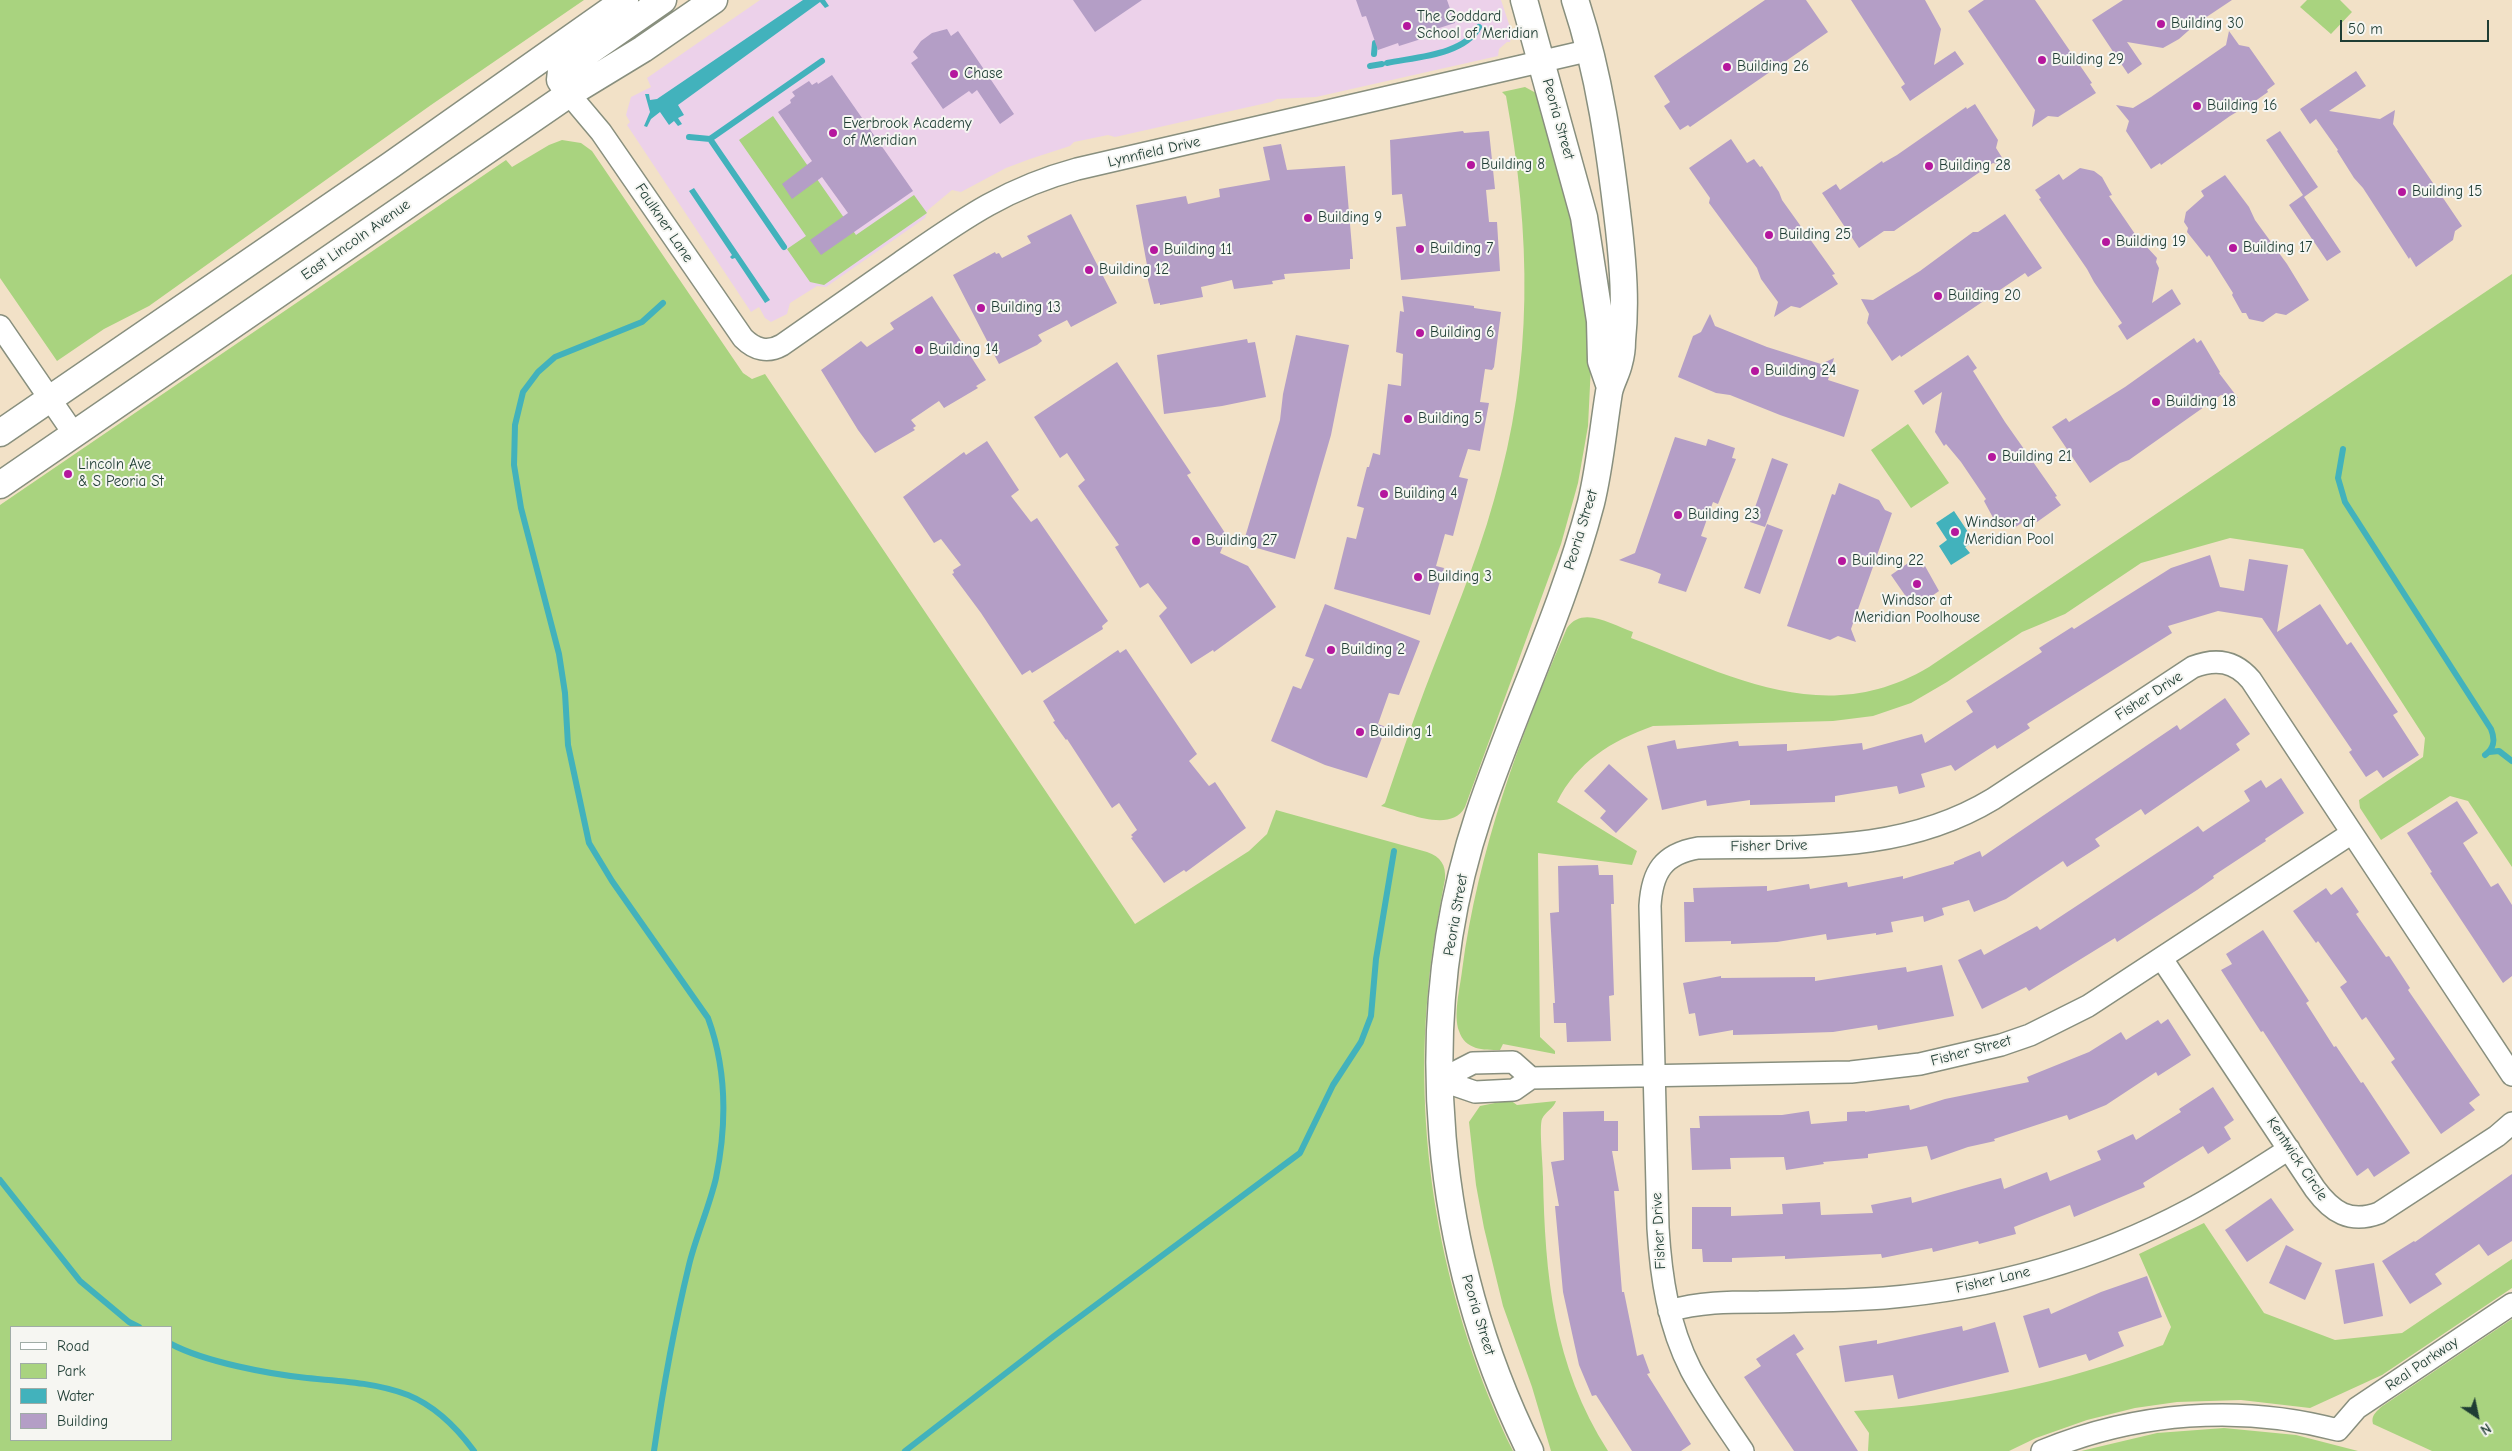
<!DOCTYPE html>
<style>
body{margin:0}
#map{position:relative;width:2512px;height:1451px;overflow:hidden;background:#f2e1c7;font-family:"Comic Neue",sans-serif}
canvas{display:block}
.legend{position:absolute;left:10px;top:1326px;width:162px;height:115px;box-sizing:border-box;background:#f6f6f2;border:1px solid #a0aca6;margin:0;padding:6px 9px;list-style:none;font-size:15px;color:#1f3d34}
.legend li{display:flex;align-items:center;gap:10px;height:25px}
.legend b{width:25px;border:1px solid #a0aca6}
.north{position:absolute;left:2452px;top:1391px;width:50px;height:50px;-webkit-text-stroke:4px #f6f6f2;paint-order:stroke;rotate:146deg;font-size:14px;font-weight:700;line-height:20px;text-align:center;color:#1f3d34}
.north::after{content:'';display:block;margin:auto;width:18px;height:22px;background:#1f3d34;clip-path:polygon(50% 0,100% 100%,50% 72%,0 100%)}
.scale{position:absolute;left:2340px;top:20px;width:149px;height:22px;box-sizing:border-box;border:2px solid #1f3d34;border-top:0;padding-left:6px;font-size:15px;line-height:18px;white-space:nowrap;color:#1f3d34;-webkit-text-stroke:4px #f6f6f2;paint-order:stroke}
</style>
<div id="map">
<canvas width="2512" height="1451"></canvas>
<ul class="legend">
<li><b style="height:6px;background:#fff"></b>Road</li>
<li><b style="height:14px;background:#a9d37f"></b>Park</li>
<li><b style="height:14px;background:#42b2bc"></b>Water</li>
<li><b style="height:14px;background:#b49ec6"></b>Building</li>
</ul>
<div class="north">N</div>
<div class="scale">50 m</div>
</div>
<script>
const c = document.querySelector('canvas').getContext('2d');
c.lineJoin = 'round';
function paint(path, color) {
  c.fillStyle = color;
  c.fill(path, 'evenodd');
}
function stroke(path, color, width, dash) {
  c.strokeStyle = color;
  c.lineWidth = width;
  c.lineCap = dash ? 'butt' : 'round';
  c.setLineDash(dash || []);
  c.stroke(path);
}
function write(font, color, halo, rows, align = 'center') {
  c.font = font + ' "Comic Neue",sans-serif';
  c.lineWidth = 4;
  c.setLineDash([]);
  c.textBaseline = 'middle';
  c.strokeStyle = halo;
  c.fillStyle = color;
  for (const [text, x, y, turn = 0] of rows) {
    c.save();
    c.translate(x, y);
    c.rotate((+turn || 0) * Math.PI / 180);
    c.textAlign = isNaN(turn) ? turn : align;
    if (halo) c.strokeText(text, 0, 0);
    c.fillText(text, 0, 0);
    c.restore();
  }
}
paint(new Path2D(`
 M760,0H1501L1512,33L1510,42H1507L1499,49L1498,56L1316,97L1277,99L1271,102L1115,137L1108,135L1074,142L1070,146L1030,159L1006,168L961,192L952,190L928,210L925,218L826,287L817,286L790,303L787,314L771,322L765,318L759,307L751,312L627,125L630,122L626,115L631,97L651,87L647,78Z`), '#ecd1ea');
paint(new Path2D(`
 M0,0H584L431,105L149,306L104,329L57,361L0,278Z
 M2307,0H2340L2352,12L2331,34L2300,7Z
 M1525,87L1536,93L1569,205L1592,345L1588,426L1578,483L1561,544L1465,807C1451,834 1405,812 1381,806L1385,803C1398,765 1411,726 1425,689C1449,626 1476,565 1494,500C1534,364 1531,235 1506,96L1502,92Z
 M773,116L856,235L914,195L927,213L824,285L810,282L787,249L806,236L739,140Z
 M562,140L581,143L592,151L743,373L752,379L765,374L1135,924L1249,851L1267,834L1276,810L1427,852C1441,857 1446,865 1445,879C1438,916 1431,954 1428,991C1413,1148 1444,1309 1513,1451H0V505L506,160L512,167L549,145ZM11,1327H171V1440H11Z
 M2512,274V867L2468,801L2450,796L2381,840L2360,808L2359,800L2423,757L2425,738L2303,549L2230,538L2141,563L2065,614L2022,632L1947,682L1911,703L1873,716L1833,721L1653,726C1611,741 1577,762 1557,802L1637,851L1632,865L1538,853L1540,1037L1555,1051V1054L1503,1044L1500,1050C1483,1050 1465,1050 1459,1031C1453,1015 1460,988 1462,971C1478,851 1519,738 1567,628C1583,605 1612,625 1633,632L1631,638C1732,676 1825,729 1929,667Z
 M1908,424L1949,483L1911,508L1871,450Z
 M1510,1100L1517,1105L1556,1101C1554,1108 1545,1112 1542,1119C1539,1127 1543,1165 1543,1177C1545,1275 1553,1365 1608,1451H1551L1532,1387L1503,1306L1484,1228L1476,1185L1469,1122L1480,1106Z
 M2204,1223L2264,1313L2335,1340L2402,1333L2512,1259V1288L2382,1375L2310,1408L2241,1400L2177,1402L2135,1408L2087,1420L2036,1438L2009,1451H1868L1869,1433L1854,1411C1962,1404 2062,1384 2163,1345L2171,1327L2139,1254Z
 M2512,1319V1451H2432L2373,1424C2371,1416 2375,1413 2381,1407Z
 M2224,1428L2296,1435L2358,1451H2081L2157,1433Z`), '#a9d37f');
paint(new Path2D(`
 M803,0H825L829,6L825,8L820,2L678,105L684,115L678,118L682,124L678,126L674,121L669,125L660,112L651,119L647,127L644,126L650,112L645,94H649L650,100L657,99Z
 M694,188L770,300L765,303L735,258L732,259L730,257L732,255L689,191Z
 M1954,511L1974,541L1965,547L1970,553L1951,565L1939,546L1947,540L1936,523Z`), '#42b2bc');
stroke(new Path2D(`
 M1374,54L1375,43
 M1387,63C1416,57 1464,55 1479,27
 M1370,66L1382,64
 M689,137L710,139L822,61
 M710,139L784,247
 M2343,449L2338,478L2345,502L2491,729C2495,739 2495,748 2485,755
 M2489,752L2499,751L2512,761
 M0,1180L80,1281L129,1322L139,1327
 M171,1344C205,1362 269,1374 307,1378C341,1381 377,1383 408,1395C435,1406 457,1428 474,1451
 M654,1451C663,1388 674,1327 689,1265C696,1236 709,1208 716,1178C727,1124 727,1070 708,1018L612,881L589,843L568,745L565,693L559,654L521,508L514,465L515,425L523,392L538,372L555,357L642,322L663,303
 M905,1451L1054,1336L1300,1153L1333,1085L1361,1042L1371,1016L1376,959L1394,851`), '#42b2bc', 6);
paint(new Path2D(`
 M1073,0H1142L1095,32Z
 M1356,0H1447L1455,23L1436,29L1437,34L1399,46L1398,43L1378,50L1366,16L1362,17Z
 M1765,0H1806L1828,32L1690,127L1688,125L1680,130L1664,106L1670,102L1654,76Z
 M1851,0H1925L1941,29L1934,65L1955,51L1964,64L1910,101L1901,87L1905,84Z
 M1984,0H2035L2092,83L2090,84L2096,93L2058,117L2048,116L2032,127L2035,110L1968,11Z
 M2123,0H2232L2196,24L2179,39L2163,48L2127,42L2142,64L2128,74L2092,20Z
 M947,29L951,36L958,31L1014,114L1000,124L977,90L972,94L969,91L943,109L911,63L918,58L913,52L921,41L932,33Z
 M2229,31L2239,45L2249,47L2275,84L2267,90L2268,92L2241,111L2240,110L2230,116L2161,165L2160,163L2151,169L2126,131L2129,121L2116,105L2133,108L2151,97L2226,45Z
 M2356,71L2366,86L2329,111L2380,119L2395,110L2393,124L2462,226L2455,231L2453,240L2416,267L2410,257L2409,259L2363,188L2354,178L2337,151L2338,150L2316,119L2310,124L2300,109Z
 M832,75L913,191L821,255L810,240L848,213L822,177L792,199L782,184L812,161L778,112L791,103L790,100L795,96L792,92L809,81L812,85L817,82L818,84Z
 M1975,104L1998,140L1996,148L2008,167L1993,163L1894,231H1884L1859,248L1822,193L1836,184L1840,190L1882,161L1883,163L1897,155L1966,107L1967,109Z
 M1463,131L1464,133L1489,131L1495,189L1486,190L1489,222H1497L1500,271L1401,280L1396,227L1406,226L1402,194L1392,195L1390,140Z
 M2280,131L2318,187L2304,197L2341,252L2327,261L2289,205L2303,195L2266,140Z
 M1731,139L1747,163L1754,159L1760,167L1762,166L1779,192L1782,200L1835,274L1832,275L1838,284L1800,308L1791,306L1774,317L1778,302L1761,279L1757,268L1709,203L1710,198L1689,168Z
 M1281,144L1287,170L1345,166L1353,259H1350V269L1284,274L1285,279L1272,281L1273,284L1234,289L1232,280L1201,287L1203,297L1160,305V303L1154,304L1147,276H1149L1136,205L1186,196L1188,204L1220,197L1219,189L1270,180L1263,147Z
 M2080,168L2094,171L2102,177L2112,195L2109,196L2135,234L2157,258L2156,262L2159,268L2152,303L2172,289L2181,304L2127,340L2118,326L2122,323L2094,282L2087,269L2039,199L2041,198L2035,190L2059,174L2063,180Z
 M2225,175L2249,207L2255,220L2287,264L2309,300L2286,315L2276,313L2263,322L2249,319L2246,313H2242L2232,295L2233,293L2209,255L2207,257L2187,232L2188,228L2184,222L2186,212L2204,196L2201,191Z
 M1071,214L1117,303L1071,327L1067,320L1038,335L1042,341L1037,345L999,364L953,275L995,252L996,254L999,253L1002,258L1031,243L1027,236Z
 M2005,214L2042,268L2028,277L2025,273L1901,357L1900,355L1892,361L1867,323L1869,314L1861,299L1873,300L1920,271L1973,232H1978Z
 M932,296L986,380L976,386L978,388L944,408L939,401L911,420L916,426L913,428L915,430L875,453L858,430L821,370L861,341L867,347L894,329L890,323Z
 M1402,296L1474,306V308L1501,312L1494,367L1492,370L1485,369L1480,402L1489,403L1480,451L1468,449L1459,477L1468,479L1453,536L1445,534L1436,566L1444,568L1430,615L1334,589L1347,537L1356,539L1364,508L1357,506L1367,467H1369L1373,453L1380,455L1388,384L1401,386L1403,354L1396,352L1400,311L1404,312Z
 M1710,314L1715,326L1767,347L1821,364L1834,358L1828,380L1859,390L1844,437L1780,415L1730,395L1716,393L1678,377L1693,336L1701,332Z
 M1296,335L1349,345L1331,435L1295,559L1243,544L1280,420L1283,394Z
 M2194,338L2197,343L2201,340L2220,372L2219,373L2238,398L2221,395L2129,460L2120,463L2090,483L2052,427L2066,418L2069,422L2125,387Z
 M1247,339L1248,343L1255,342L1266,397L1222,406L1164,414L1157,355Z
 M1968,355L1977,368L1973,371L2005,422L2057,496L2055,497L2061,505L2037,522L2032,516L2014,528L1997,525L1984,501L1986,499L1961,462L1946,444L1944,446L1935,432L1942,392L1923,405L1914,391Z
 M1117,362L1191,473L1187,475L1227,536L1220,553L1248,566L1276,607L1214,652L1213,650L1191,664L1159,616L1167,608L1148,583L1140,588L1115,547L1119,545L1078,486L1085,480L1067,453L1060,458L1034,417Z
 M1675,437L1706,446L1708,439L1735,448L1732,458L1736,459L1718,504L1713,502L1701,536L1707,538L1686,592L1658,583L1661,574L1652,570L1619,560L1635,553Z
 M987,441L1019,490L1011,496L1031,522L1037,518L1108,621L1102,626L1103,629L1032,673L1030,670L1022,675L981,613L952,574L954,573L953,570L961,565L941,539L934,543L903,497L964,452L966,455Z
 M1772,458L1788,464L1765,527L1750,522Z
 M1839,483L1879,500L1885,510L1892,513L1851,629L1856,642L1838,636L1830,640L1787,626L1832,494L1835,495Z
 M1767,524L1783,530L1760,594L1744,588Z
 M2210,555L2220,587L2244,591L2249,559L2288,565L2277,632L2320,604L2347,645L2351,642L2398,712L2393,715L2419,755L2383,778L2377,770L2366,777L2349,752L2352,750L2262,618L2218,611L2168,626L2172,633L2027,724L2030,728L1997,749L1995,745L1955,771L1951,765L1921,774L1925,787L1899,794L1897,786L1835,796V802L1750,805V800L1707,806L1706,800L1662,810L1647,746L1675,740L1677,749L1738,741L1739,746L1787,744V751L1862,743L1863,750L1922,734L1925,743L1973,712L1966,701L2042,652L2039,648L2072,627L2074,629L2171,568Z
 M1911,561L1914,566L1919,562L1923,568L1925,566L1939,591L1916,607L1911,599L1909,601L1891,575Z
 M1325,604L1420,641L1399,695L1389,693L1378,724L1386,727L1367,778L1325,765L1271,741L1293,686L1301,689L1314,659L1305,656Z
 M1126,649L1197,754L1189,761L1209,786L1215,782L1246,828L1186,872L1184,870L1164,883L1131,838L1133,837L1131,835L1137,830L1119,803L1112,808L1067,739L1066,740L1053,722L1055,721L1043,701L1118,650L1120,653Z
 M2225,698L2250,734L2236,744L2240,750L2145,815L2141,809L2095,839L2100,846L2067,867L2063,861L2006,899L1974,912L1969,900L1942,908L1944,915L1924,922L1923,916L1891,922L1893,932L1876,935V933L1827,940L1826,934L1777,942L1731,944V941L1685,942L1684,902H1694L1693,888L1767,886V891L1809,884L1810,889L1847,882L1848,887L1903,876V879L1954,864V862L1980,851L1982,857L2177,725L2180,730Z
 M1609,764L1648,799L1616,833L1600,818L1606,811L1584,791Z
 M2281,778L2304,813L2265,839L2266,841L2213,876L2214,878L2197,890L2117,942L2115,938L2029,991L2026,987L1982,1009L1958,960L1981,949L1984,955L2037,926L2040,930L2198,826L2203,832L2250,801L2244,791L2261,780L2266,788Z
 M2457,801L2478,833L2463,843L2491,887L2498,883L2512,905V976L2503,983L2430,873L2432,872L2407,833Z
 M1598,865L1599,875H1613L1614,904H1611L1614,995L1609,996L1611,1041L1567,1042L1566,1023H1554L1553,1003H1555L1550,913L1559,912L1558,866Z
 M2342,887L2359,912L2356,914L2386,957L2389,956L2410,988L2408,990L2480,1095L2469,1103L2475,1110L2441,1134L2391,1062L2395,1059L2366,1017L2362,1020L2340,987L2347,982L2318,941L2316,943L2293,911L2326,888L2331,895Z
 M2263,930L2309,1001L2306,1003L2334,1047L2336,1046L2361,1083L2363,1082L2410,1153L2374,1177L2368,1168L2357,1176L2263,1031L2261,1032L2221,970L2232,964L2226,954Z
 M1942,965L1954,1016L1878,1030L1877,1025L1833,1032L1771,1034L1733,1035V1030L1699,1036L1695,1013L1689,1014L1683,983L1721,976V978L1815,977V981L1906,967L1907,972Z
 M2168,1019L2191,1055L2158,1076L2156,1072L2106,1105L2069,1120L2067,1115L1994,1139L1995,1141L1968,1147L1931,1160L1927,1146L1868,1154V1158L1823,1162L1824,1164L1786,1170L1784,1157L1730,1158L1731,1169L1692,1170L1690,1128H1700L1699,1116L1782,1115L1809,1111L1811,1124L1847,1121V1112L1865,1111V1112L1909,1105L1910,1110L1945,1099L2029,1082L2027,1077L2089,1052L2121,1032L2126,1040L2158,1020L2161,1024Z
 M2213,1087L2234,1120L2224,1127L2231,1139L2208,1154L2203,1146L2143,1183L2145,1187L2074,1217L2070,1205L2014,1227L2016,1234L1979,1244L1978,1241L1933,1252L1932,1248L1882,1258L1881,1254L1785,1259V1256L1732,1258V1262H1703L1702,1249H1692V1207H1731V1216L1783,1214L1782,1204L1820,1202L1821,1215L1873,1213L1871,1205L1911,1197L1912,1203L2001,1178L2004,1189L2047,1172L2050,1181L2101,1160L2097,1151L2133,1134L2136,1140L2181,1112L2179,1109Z
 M1604,1111V1121H1618V1151H1612L1619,1191H1614L1622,1292H1624L1637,1356L1643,1354L1650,1373L1647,1374L1691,1444L1681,1451H1632L1596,1395L1592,1396L1579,1365L1563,1292L1555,1206H1559L1551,1162L1564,1160L1563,1112Z
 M2512,1174V1241L2488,1256L2479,1244L2435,1274L2442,1284L2410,1304L2382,1261L2414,1241L2415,1242Z
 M2271,1198L2294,1230L2247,1262L2225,1230Z
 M2286,1245L2322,1263L2305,1300L2269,1283Z
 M2374,1263L2383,1316L2344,1324L2335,1270Z
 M2147,1276L2162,1317L2118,1332L2124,1346L2089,1361L2086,1354L2039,1368L2023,1316L2049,1308L2051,1314L2101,1292Z
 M1995,1322L2009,1372L1898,1399L1893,1375L1845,1382L1839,1346L1877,1340V1344L1962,1326L1963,1331Z
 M1794,1334L1804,1349L1796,1354L1858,1451H1794L1744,1377L1761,1366L1756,1359Z`), '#b49ec6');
const minor = new Path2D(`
 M569,94L601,132L743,338C755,350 768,353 782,345C821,318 859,291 898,264C960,221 1003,189 1077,169L1591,50
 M0,326L74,434
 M2162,959L2315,1189C2332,1212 2350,1224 2379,1213L2497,1136L2512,1123
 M1440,1080L1475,1092L1514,1090L1531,1078L1851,1072L1920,1064L2001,1045L2030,1035L2088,1006L2352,833
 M1440,1080L1473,1063L1513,1062L1531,1078
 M1669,1311C1699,1302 1729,1302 1759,1302C1801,1301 1843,1301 1884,1298C1990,1289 2095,1260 2189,1210C2223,1192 2256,1170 2289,1149
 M1743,1451C1725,1424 1706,1398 1691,1370C1668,1325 1661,1277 1658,1228L1650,906C1652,872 1663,854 1698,848C1802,846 1902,854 1993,799L2193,667C2216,658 2235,661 2251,680L2512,1075
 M2042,1451C2136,1412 2240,1404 2338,1430L2357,1408L2512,1304`);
const major = new Path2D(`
 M1524,0L1584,217L1600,321L1601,361L1610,387
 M569,94L560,80L561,71L663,0
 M0,433L391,165L625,0
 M0,485L569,94L643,49L714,0
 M1530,1451C1434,1257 1410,1022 1479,814C1514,710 1563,610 1591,503C1600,466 1603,429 1609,392C1611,382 1617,373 1619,363C1621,356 1622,348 1622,341C1626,303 1623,266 1619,229C1610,151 1600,75 1575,0`);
stroke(minor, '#888f7e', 24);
stroke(major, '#888f7e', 29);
stroke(minor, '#fff', 21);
stroke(major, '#fff', 26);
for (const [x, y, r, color] of [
 [2161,24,5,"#b5179e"],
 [1407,26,5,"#b5179e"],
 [2042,60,5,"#b5179e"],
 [1727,67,5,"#b5179e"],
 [954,74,5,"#b5179e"],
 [2197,106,5,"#b5179e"],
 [833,133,5,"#b5179e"],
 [1471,165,5,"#b5179e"],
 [1929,166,5,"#b5179e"],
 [2402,192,5,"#b5179e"],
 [1308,218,5,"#b5179e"],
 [1769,235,5,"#b5179e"],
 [2106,242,5,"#b5179e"],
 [2233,248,5,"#b5179e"],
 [1420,249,5,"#b5179e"],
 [1154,250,5,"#b5179e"],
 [1089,270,5,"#b5179e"],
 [1938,296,5,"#b5179e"],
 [981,308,5,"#b5179e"],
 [1420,333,5,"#b5179e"],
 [919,350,5,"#b5179e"],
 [1755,371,5,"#b5179e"],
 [2156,402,5,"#b5179e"],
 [1408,419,5,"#b5179e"],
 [1992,457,5,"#b5179e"],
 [68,474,5,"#b5179e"],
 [1384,494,5,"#b5179e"],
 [1678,515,5,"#b5179e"],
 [1955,532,5,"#b5179e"],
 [1196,541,5,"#b5179e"],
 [1842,561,5,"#b5179e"],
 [1418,577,5,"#b5179e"],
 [1917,584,5,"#b5179e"],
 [1331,650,5,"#b5179e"],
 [1360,732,5,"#b5179e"]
]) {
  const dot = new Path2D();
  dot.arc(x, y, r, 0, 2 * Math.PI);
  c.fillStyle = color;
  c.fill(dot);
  stroke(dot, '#f6f6f2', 2);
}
write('15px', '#1f3d34', '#f6f6f2', [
 ["The Goddard",1417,17],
 ["School of Meridian",1417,34],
 ["Building 30",2171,24],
 ["Building 29",2052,60],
 ["Building 26",1737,67],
 ["Chase",964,74],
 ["Building 16",2207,106],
 ["Everbrook Academy",843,124],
 ["of Meridian",843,141],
 ["Building 8",1481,165],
 ["Building 28",1939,166],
 ["Building 15",2412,192],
 ["Building 9",1318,218],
 ["Building 25",1779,235],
 ["Building 19",2116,242],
 ["Building 17",2243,248],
 ["Building 7",1430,249],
 ["Building 11",1164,250],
 ["Building 12",1099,270],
 ["Building 20",1948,296],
 ["Building 13",991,308],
 ["Building 6",1430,333],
 ["Building 14",929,350],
 ["Building 24",1765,371],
 ["Building 18",2166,402],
 ["Building 5",1418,419],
 ["Building 21",2002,457],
 ["Lincoln Ave",78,465],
 ["& S Peoria St",78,482],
 ["Building 4",1394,494],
 ["Building 23",1688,515],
 ["Windsor at",1965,523],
 ["Meridian Pool",1965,540],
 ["Building 27",1206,541],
 ["Building 22",1852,561],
 ["Building 3",1428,577],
 ["Windsor at",1917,601,"center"],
 ["Meridian Poolhouse",1917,618,"center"],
 ["Building 2",1341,650],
 ["Building 1",1370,732]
], 'left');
write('15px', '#1f3d34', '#f6f6f2', [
 ["Peoria Street",1558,119,74],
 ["Lynnfield Drive",1154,152,-13],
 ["Faulkner Lane",664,223,56],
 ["East Lincoln Avenue",356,240,-35],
 ["Peoria Street",1581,530,-73],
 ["Fisher Drive",2149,696,-33],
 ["Fisher Drive",1769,846,-1],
 ["Peoria Street",1456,915,-80],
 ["Fisher Street",1971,1051,-15],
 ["Kentwick Circle",2297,1159,56],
 ["Fisher Drive",1659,1231,-93],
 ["Fisher Lane",1993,1280,-13],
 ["Peoria Street",1478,1315,73],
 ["Real Parkway",2422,1364,-34]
]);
</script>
